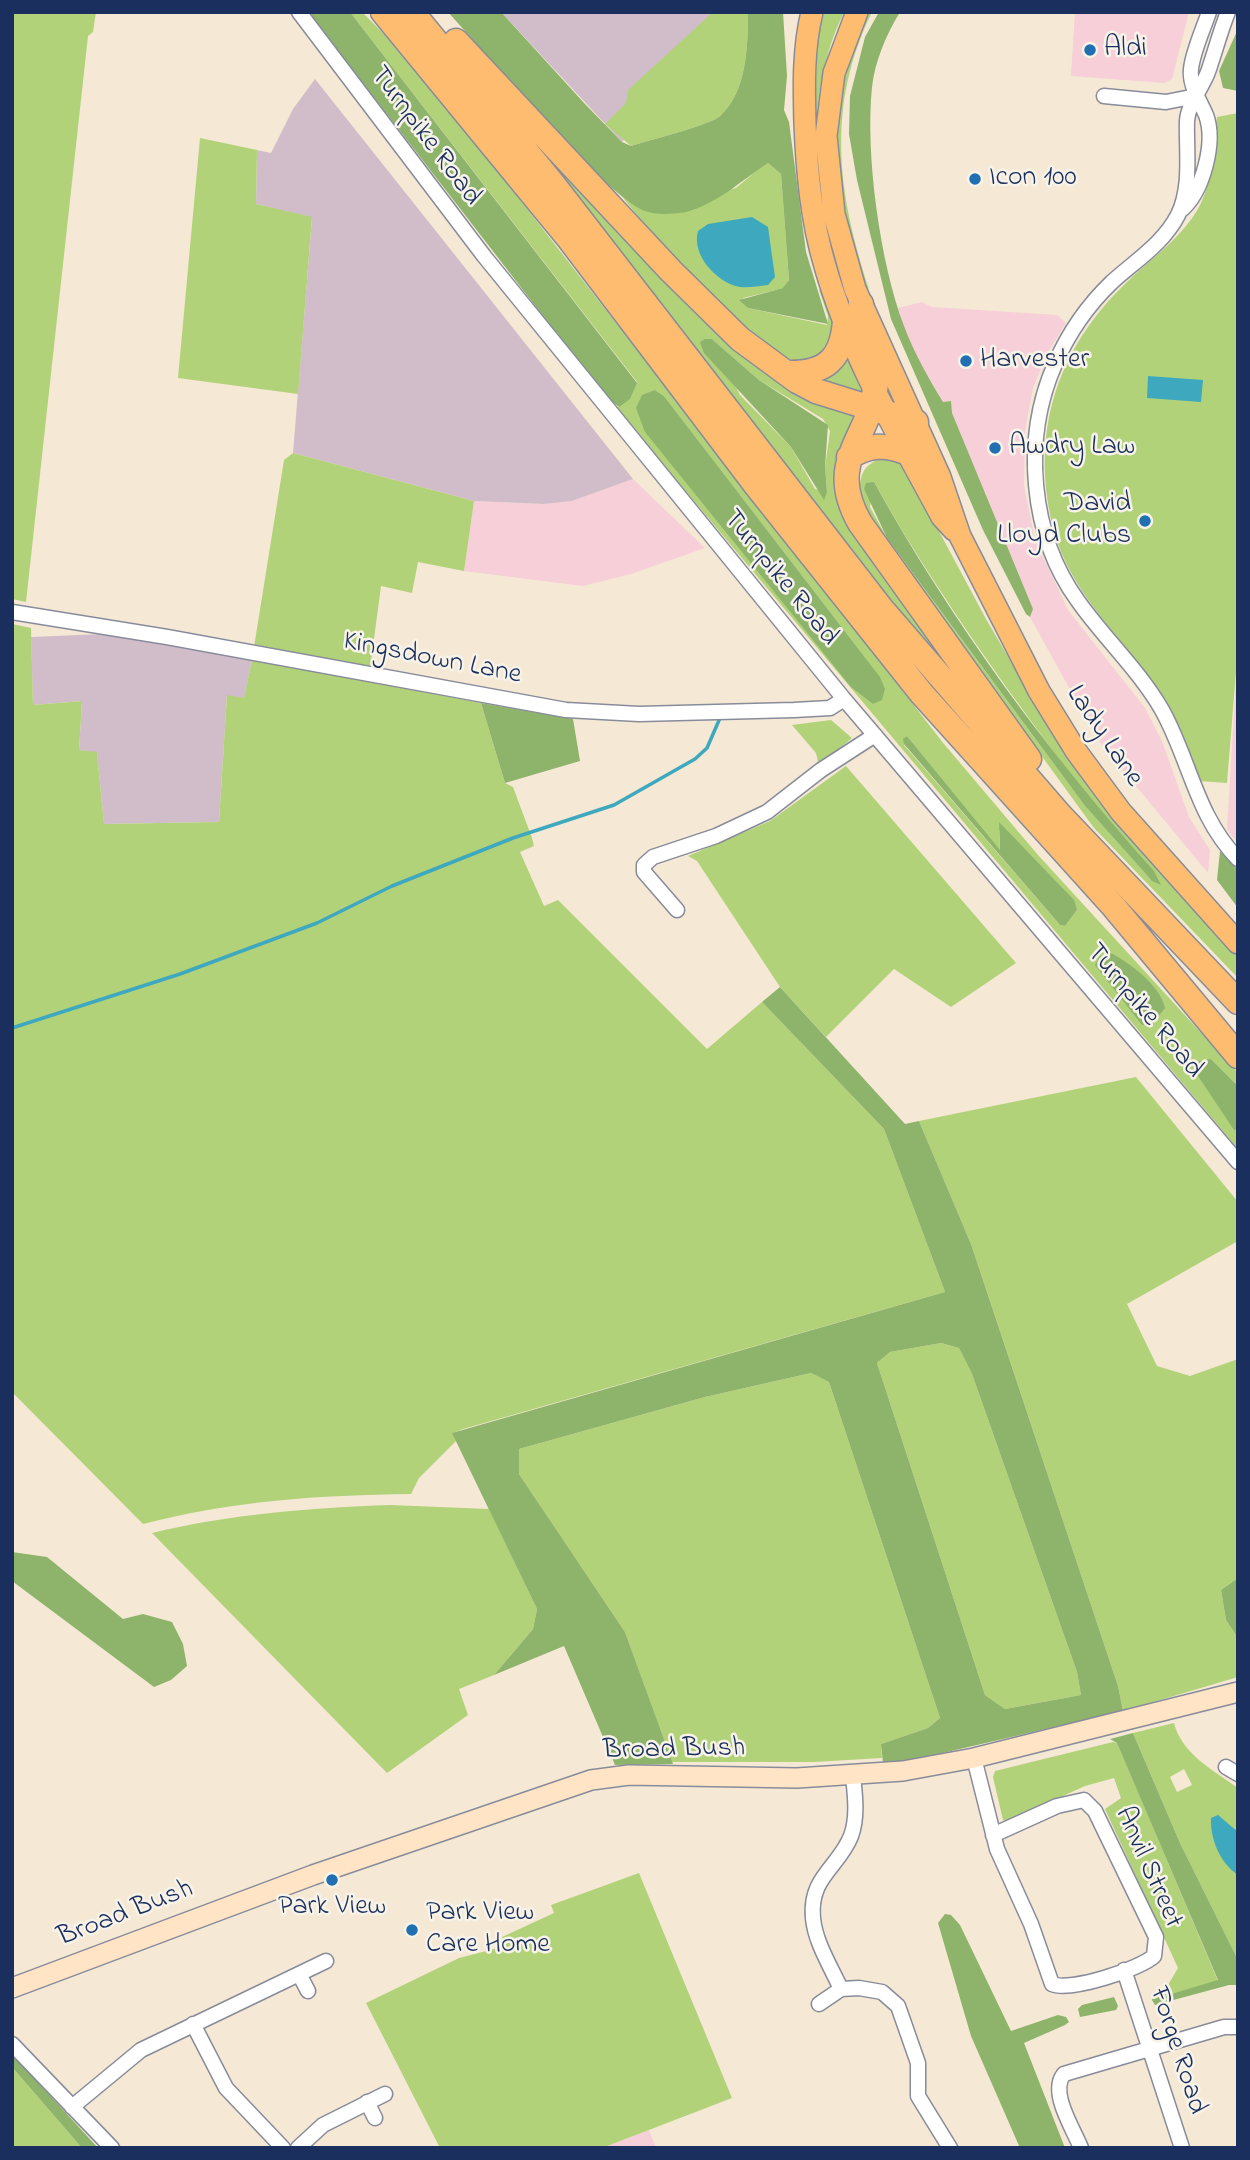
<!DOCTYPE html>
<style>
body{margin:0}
#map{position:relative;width:1250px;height:2160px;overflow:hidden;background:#f5e8d5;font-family:"Indie Flower",sans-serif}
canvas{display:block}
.frame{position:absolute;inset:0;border:14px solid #1b2f5e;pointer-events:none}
</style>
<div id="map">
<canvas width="1250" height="2160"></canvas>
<div class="frame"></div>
</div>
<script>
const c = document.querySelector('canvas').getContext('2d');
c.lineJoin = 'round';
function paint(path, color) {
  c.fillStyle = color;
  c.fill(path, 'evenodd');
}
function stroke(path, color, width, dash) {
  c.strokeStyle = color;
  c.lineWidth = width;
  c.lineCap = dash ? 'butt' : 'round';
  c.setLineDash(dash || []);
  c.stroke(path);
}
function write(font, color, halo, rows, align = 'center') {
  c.font = font + ' "Indie Flower",sans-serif';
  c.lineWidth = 5;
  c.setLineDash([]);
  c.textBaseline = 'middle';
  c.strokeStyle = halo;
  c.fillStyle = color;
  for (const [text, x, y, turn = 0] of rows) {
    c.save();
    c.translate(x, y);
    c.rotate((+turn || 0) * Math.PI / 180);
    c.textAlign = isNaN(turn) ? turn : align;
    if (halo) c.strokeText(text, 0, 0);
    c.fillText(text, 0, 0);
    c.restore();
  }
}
paint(new Path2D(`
 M1075,12H1189L1172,79L1165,83L1071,76Z
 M922,302L932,307L1057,315L1066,323L1047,354L1033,388L1025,431L1024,486L1035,540L1068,610L1145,708L1162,741L1189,817L1210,850L1208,873L1098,740L1030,617L1033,609L952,413L951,401L943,402L915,354L903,325L898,308Z
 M633,479L705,548L631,574L583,586L464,571L474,501L544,504L572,501Z
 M1238,647V844L1227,829Z
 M649,2130L656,2148H602Z`), '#f6cfd8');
paint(new Path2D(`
 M501,12H748L622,142Z
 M315,79L633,479L572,501L544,504L474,501L293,453L312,218L256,204L257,150L271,153L293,109Z
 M102,634L252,660L244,699L227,696L219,822L104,824L97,753L79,750L82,701L33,705L31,637Z`), '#d1bdca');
paint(new Path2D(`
 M12,12H96L93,32L88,36L26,602L12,599Z
 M350,12H362L383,33L493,165L944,744L1038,855L1238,1073V1086L1211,1059L1234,1130L1238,1131V1149L615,407H619L637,382ZM655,390L664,396L880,677ZM907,736L1000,851L999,830L1077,910L1065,926L1060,925L904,745Z
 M713,12H748C748,45 747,92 720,116C708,126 649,140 631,146L605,124L626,103L628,90Z
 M823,12H844C794,115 820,230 860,331C850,309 837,285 831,262C812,185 805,89 823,12Z
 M867,12H872C826,106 837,192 869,289L864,286C837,190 821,107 867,12Z
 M1238,113V647L1227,783L1199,781C1189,746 1173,711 1151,681C1117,632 1070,591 1054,531C1029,434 1056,349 1128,281C1153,257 1184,236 1200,205C1214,177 1213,147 1217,117Z
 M525,131L699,311L863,409C844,441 827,466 840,505L960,684L823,524ZM712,339L759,380L823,419L830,431L825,467L827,492L815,489L791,447L740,395Z
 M200,138L257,150L256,204L312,217L298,394L178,378Z
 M767,162L781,174L789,280L784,288L743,298L748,308L827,325L828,316L819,290H823C829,310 841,340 818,354C809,360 797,362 787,359C747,348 652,234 623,198L648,212L736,188Z
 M848,358L851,360L867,395L818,382L831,375Z
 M293,453L474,501L464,571L418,562L412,593L381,586L370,669L254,647L284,460Z
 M885,457L903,464L986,619L1044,718L1172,884L1238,955V978L1094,828L862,509C859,483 856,466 885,457ZM874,482C953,623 1054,753 1152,881L1085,806L887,538L870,507Z
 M12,624L31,628L33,705L82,701L79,750L97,752L104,824L219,822L227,695L244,698L252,660L481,703L505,783L513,787L532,838L534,846L520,852L544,906L558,900L707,1049L762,1002L884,1129L945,1292L463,1429L453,1433L456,1441L419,1478L411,1494C320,1495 231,1501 143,1524L12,1392Z
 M831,720L852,738L819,766L816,753L792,725Z
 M846,766L1016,963L951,1007L894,969L826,1037L780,987L697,861L688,856L770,821Z
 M1136,1077L1238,1202V1241L1127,1304L1157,1366L1190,1376L1238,1359V1578L1221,1590L1226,1620L1238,1638V1677L1123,1711L1118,1686L971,1244L919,1121Z
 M941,1343L959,1348L972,1374L1077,1672L1081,1695L1005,1709L985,1695L877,1363L890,1352Z
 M811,1373L829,1382L940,1718L928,1728L881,1744L882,1758L814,1762H672L625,1632L519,1474V1449L705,1397Z
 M390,1505L489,1509L537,1609L533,1629L494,1675L459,1689L468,1715L387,1773L152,1533C231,1514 309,1508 390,1505Z
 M1174,1723C1182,1754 1213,1770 1238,1788V1960L1180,1843L1133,1733ZM1184,1769L1192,1785L1177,1792L1170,1777Z
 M1113,1742L1117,1743L1128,1768L1218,1981L1161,1997L1178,1968L1105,1809L1121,1798L1114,1778L1085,1786L1008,1821L1003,1820L993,1777L995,1771Z
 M639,1873L732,2098L602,2148H440L366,2003L459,1958L502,1947V1937L554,1913L551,1905Z
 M12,2067L82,2148H12Z`), '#b2d27a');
paint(new Path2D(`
 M308,12H350L637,383L630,399L619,407L605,396Z
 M448,12H501L585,104L622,142L631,146C649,140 708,126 720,116C747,92 748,45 748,12H783L787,76L784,110L789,122L806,252L828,324L748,308L739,300L783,288L789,280L781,174L768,163C742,180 717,204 686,212C677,214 657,215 648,212C609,202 483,50 448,12Z
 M879,12H900C886,35 875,61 872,87C865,154 880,263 904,326C914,353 928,377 943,402L951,401L952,413L1033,609L1030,617L1026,614L983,530L891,319L857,180L849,134L850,96L865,37Z
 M1238,29V91L1223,88L1219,71Z
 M705,339H712L759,380L828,425L825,467L827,492L824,500L791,447L704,353L700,342Z
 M655,390L664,396L880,677L885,689L882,700L873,704L851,687L645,432L636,408L642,395Z
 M874,482C951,621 1048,753 1154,871L1161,885L1152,881L1085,806L887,538L864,489L866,483Z
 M481,703L573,719L580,761L505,783Z
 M907,736L1000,850L999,822L1074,900L1077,910L1065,926L1060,925L904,744L903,739Z
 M1220,851L1238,870V908L1217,880Z
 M1111,953C1131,964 1160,985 1165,1008L1153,1023L1142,1025L1095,965L1100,956Z
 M780,987L905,1124L919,1121L971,1244L1118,1686L1123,1711L904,1762L883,1763L881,1744L928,1728L940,1718L829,1382L811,1373L705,1397L519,1449V1474L625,1632L673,1764L615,1765L564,1646L494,1675L533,1629L537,1609L452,1433L945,1292L884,1129L762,1002ZM941,1343L959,1348L972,1374L1077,1672L1081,1695L1005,1709L985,1695L877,1363L890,1352Z
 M1211,1059L1238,1086V1131L1234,1130L1194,1070L1199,1061Z
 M12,1552L47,1557L123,1619L143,1614L172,1622L183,1644L187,1666L171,1680L154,1687L12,1581Z
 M1238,1578V1638L1226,1620L1221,1590Z
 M1133,1733L1180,1843L1238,1960V1985H1229L1155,2005L1152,2000L1154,1995L1161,1997L1218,1980L1117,1743L1110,1739Z
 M945,1914L951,1915L960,1925L1011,2031L1058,2015L1066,2017L1069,2022L1065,2025L1024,2043L1065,2148H1020L971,2036L938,1923Z
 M1114,1997L1118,2006L1116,2010L1080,2017L1078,2009L1082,2005Z
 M12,2054L98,2148H82L12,2067Z`), '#8db46a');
paint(new Path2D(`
 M752,217L768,227L775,277L768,285C759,286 749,288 740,287C717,283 691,255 698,231L708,224Z
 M1148,376L1203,380L1201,402L1147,398Z
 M1218,1815L1238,1832V1875C1220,1863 1210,1839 1211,1818Z`), '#3ea9be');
stroke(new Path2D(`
 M12,1028L180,974L317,923L392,886L513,838L614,805L695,759L707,748L720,718`), '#3ea9be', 3.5);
const street = new Path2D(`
 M299,12L484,256L844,699L1238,1162
 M1228,12C1220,32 1215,52 1208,72C1202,88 1188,104 1187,121C1186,151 1192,186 1178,215C1163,244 1135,261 1112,282C1088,305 1068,334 1055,364C1022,439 1030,535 1078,601C1104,638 1139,670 1162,710C1190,760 1196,816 1238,859
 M1104,96L1166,102L1196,96
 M1180,211C1203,193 1216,142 1206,115C1200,101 1189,85 1191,69C1193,51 1203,30 1209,12
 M12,612L167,637L566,710L639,714L794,710L830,708L844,699
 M677,910L644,872V865L653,857L716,836L767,812L821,770L875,735
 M974,1758L997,1849L1031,1924L1052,1984C1070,1992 1140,1969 1154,1956L1156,1937L1095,1811L1084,1800L1057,1806L993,1835
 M1226,1767L1238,1774
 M853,1776C855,1795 858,1817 851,1836C839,1867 809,1877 813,1918C815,1942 831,1967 841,1989L859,1988L882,1992L898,2006L918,2063V2096L950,2148
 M1124,1970L1182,2148
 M299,1974L308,1991
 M819,2004L841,1989
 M193,2024L226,2088L283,2148
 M12,2044L112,2148
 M367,2102L375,2118
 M72,2107L141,2050L326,1961
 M298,2148L323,2125L385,2094
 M1081,2148C1073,2128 1049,2092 1064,2074L1224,2027H1238`);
const secondary = new Path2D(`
 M12,1988L313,1875L591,1780L629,1775L797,1778L903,1771L974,1758L1238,1692`);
const primary = new Path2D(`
 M812,12C803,49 804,86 805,124C807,172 811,219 825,266C850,354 899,437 942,517L954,530
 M857,12L834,73L826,136L834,214L855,289L940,477L960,536L1039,691L1076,751L1121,812L1238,943`);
const highway = new Path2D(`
 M383,12L570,240L755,484L922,694L1114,907L1238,1056
 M412,12L553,184L881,608L1060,815L1238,1002
 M456,41L671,271L740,339L797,381L816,391L916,422
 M861,304C863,331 878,356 876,383C871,439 824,460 860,523L1029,759
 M787,373C826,374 842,359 845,321
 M849,457C870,444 886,444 908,453`);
stroke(street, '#888c9a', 17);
stroke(secondary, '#888c9a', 22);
stroke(primary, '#888c9a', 24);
stroke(highway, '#888c9a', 27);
stroke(street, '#fff', 14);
stroke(secondary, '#ffe4c6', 19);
stroke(primary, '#febc70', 21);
stroke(highway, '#febc70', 24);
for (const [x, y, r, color] of [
 [1090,50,7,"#1f6fb2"],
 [975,179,7,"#1f6fb2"],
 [966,361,7,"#1f6fb2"],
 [995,448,7,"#1f6fb2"],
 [1145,521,7,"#1f6fb2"],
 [332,1880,7,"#1f6fb2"],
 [412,1930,7,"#1f6fb2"]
]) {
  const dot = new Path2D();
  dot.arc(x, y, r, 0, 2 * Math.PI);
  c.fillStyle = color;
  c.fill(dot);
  stroke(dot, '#f7f3e8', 2.5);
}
write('28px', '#1b2f5e', '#f7f3e8', [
 ["Aldi",1104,50],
 ["Icon 100",989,179],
 ["Harvester",980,361],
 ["Awdry Law",1009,448],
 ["David",1131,505,"right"],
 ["Lloyd Clubs",1131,537,"right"],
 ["Park View",332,1908,"center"],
 ["Park View",426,1914],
 ["Care Home",426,1946]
], 'left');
write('28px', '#1b2f5e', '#f7f3e8', [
 ["Turnpike Road",424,137,53],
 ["Turnpike Road",779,579,51],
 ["Kingsdown Lane",432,660,11],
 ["Lady Lane",1103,737,56],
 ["Turnpike Road",1143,1012,50],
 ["Broad Bush",674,1751,-1],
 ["Anvil Street",1147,1868,66],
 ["Broad Bush",126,1915,-21],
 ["Forge Road",1176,2051,72]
]);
</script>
